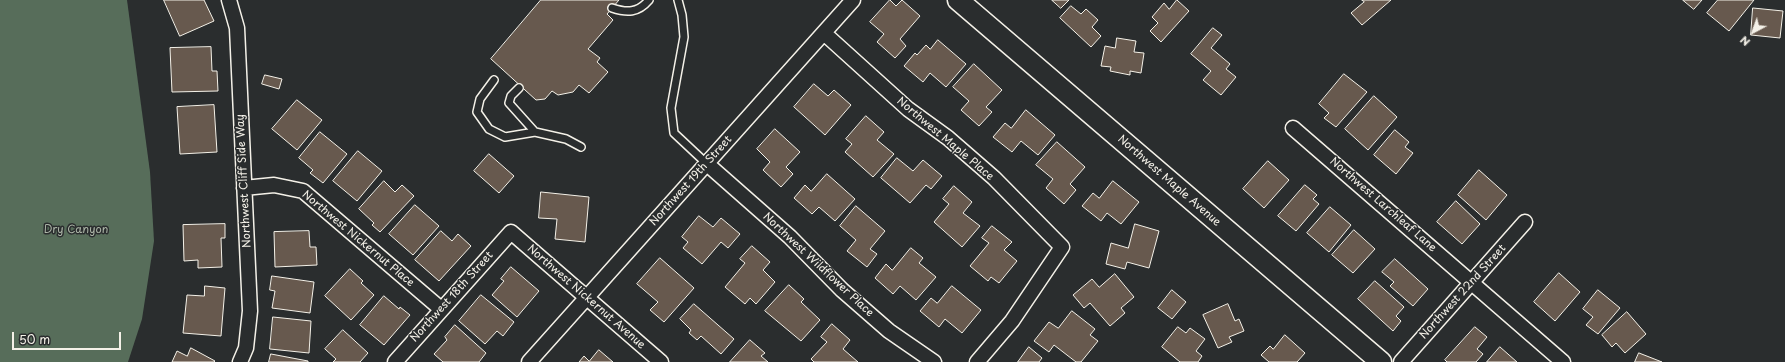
<!DOCTYPE html>
<style>
body{margin:0}
#map{position:relative;width:1785px;height:362px;overflow:hidden;background:#2a2d2e;font-family:"Playpen Sans",sans-serif}
canvas{display:block}
.north{position:absolute;left:1733px;top:12px;width:40px;height:40px;-webkit-text-stroke:3px #2a2d2e;paint-order:stroke;rotate:221deg;font-size:11px;font-weight:700;line-height:16px;text-align:center;color:#f4f1e8}
.north::after{content:'';display:block;margin:auto;width:14px;height:18px;background:#f4f1e8;clip-path:polygon(50% 0,100% 100%,50% 72%,0 100%)}
.scale{position:absolute;left:12px;top:332px;width:109px;height:18px;box-sizing:border-box;border:2px solid #f4f1e8;border-top:0;padding-left:5px;font-size:12px;line-height:14px;white-space:nowrap;color:#f4f1e8;-webkit-text-stroke:3px #2a2d2e;paint-order:stroke}
</style>
<div id="map">
<canvas width="1785" height="362"></canvas>
<div class="north">N</div>
<div class="scale">50 m</div>
</div>
<script>
const c = document.querySelector('canvas').getContext('2d');
c.lineJoin = 'round';
function paint(path, color) {
  c.fillStyle = color;
  c.fill(path, 'evenodd');
}
function stroke(path, color, width, dash) {
  c.strokeStyle = color;
  c.lineWidth = width;
  c.lineCap = dash ? 'butt' : 'round';
  c.setLineDash(dash || []);
  c.stroke(path);
}
function write(font, color, halo, rows, align = 'center') {
  c.font = font + ' "Playpen Sans",sans-serif';
  c.lineWidth = 3;
  c.setLineDash([]);
  c.textBaseline = 'middle';
  c.strokeStyle = halo;
  c.fillStyle = color;
  for (const [text, x, y, turn = 0] of rows) {
    c.save();
    c.translate(x, y);
    c.rotate((+turn || 0) * Math.PI / 180);
    c.textAlign = isNaN(turn) ? turn : align;
    if (halo) c.strokeText(text, 0, 0);
    c.fillText(text, 0, 0);
    c.restore();
  }
}
paint(new Path2D(`
 M0,0H127L150,172L154,241L142,319L128,362H0Z`), '#576d5a');
const building = new Path2D(`
 M164,0H204L214,21L180,36Z
 M541,0H619L607,14L613,20L588,49L600,58L597,62L608,72L589,93L579,85L573,92L558,95L552,91L545,99L536,100L491,59Z
 M890,0L896,6L902,0L920,16L900,39L906,46L895,58L877,42L884,34L870,22Z
 M1052,0H1069L1061,8Z
 M1177,0L1189,11L1161,42L1150,31L1158,23L1152,17L1164,3L1169,9Z
 M1362,0H1391L1362,25L1351,13L1364,2Z
 M1683,0H1702L1694,9Z
 M1718,0H1754L1729,31L1707,13Z
 M1071,6L1081,14L1086,9L1098,20L1092,27L1101,36L1091,47L1060,18Z
 M1753,8L1783,11L1780,38L1751,35Z
 M1213,28L1222,35L1211,48L1230,64L1226,69L1236,77L1221,95L1203,80L1211,71L1191,54Z
 M1117,38L1136,41L1134,52L1144,53L1141,73L1130,71V75L1110,71L1111,67L1101,66L1105,46L1115,48Z
 M938,40L966,64L946,87L930,73L923,82L904,66L915,53L917,55L926,45L930,49Z
 M211,47L212,71H217L218,91L172,92L170,48Z
 M974,64L1002,90L986,107L992,112L979,126L961,110L969,101L953,87Z
 M1344,74L1367,92L1336,127L1324,118L1329,113L1319,104Z
 M265,75L282,79L279,89L262,84Z
 M814,84L828,96L834,90L851,105L825,135L794,107Z
 M1374,96L1397,117L1368,150L1345,129Z
 M297,100L322,120L297,150L272,129Z
 M214,105L217,152L180,154L177,107Z
 M1026,110L1055,135L1038,155L1021,141L1012,152L993,137L1005,123L1011,128Z
 M866,116L884,132L877,140L894,154L873,177L845,152L852,144L846,139Z
 M775,129L800,152L786,167L793,174L781,187L763,170L770,162L757,149Z
 M1395,130L1409,142L1405,147L1413,153L1396,174L1374,155Z
 M320,132L347,154L323,183L310,173L313,170L299,158Z
 M1057,142L1085,167L1070,184L1076,190L1064,204L1046,188L1053,179L1036,165Z
 M358,151L382,171L357,201L333,181Z
 M489,154L514,176L499,193L474,171Z
 M897,158L913,171L923,160L942,176L931,189L926,185L910,203L881,178Z
 M1268,161L1289,180L1264,208L1243,189Z
 M1479,170L1507,195L1486,220L1458,195Z
 M827,174L855,199L835,221L819,207L812,214L794,198L805,185L811,191Z
 M384,181L395,192L402,185L414,196L380,232L372,225L374,223L359,209Z
 M1113,181L1139,202L1121,224L1107,213L1101,221L1082,206L1093,193L1099,198Z
 M1305,185L1317,195L1313,199L1319,204L1296,231L1278,216Z
 M954,186L972,202L963,213L980,226L962,247L934,222L949,204L943,199Z
 M541,192L589,197L585,242L555,239L557,219L539,218Z
 M1456,201L1480,224L1462,244L1437,222Z
 M415,205L439,226L413,255L389,234Z
 M856,206L885,231L870,249L877,254L867,267L847,251L856,240L840,226Z
 M1330,207L1351,225L1329,252L1307,233Z
 M699,216L713,227L721,218L740,234L728,248L721,242L702,264L683,248L688,242L682,237Z
 M225,224V238H221L222,267L198,268V260L184,261L183,225Z
 M1135,224L1159,231L1149,268L1127,262L1125,269L1106,264L1111,243L1128,248Z
 M992,226L1012,242L1004,250L1017,261L999,283L991,277L988,281L970,266L989,243L982,238Z
 M1354,230L1375,249L1353,273L1332,255Z
 M309,231L310,247H316L317,265L275,267L274,232Z
 M441,231L452,241L458,234L471,246L439,281L415,260Z
 M752,246L770,262L763,270L775,282L756,304L750,298L745,304L725,287L745,263L740,259Z
 M911,248L923,258L919,263L936,277L916,300L900,286L893,294L875,278L886,264L892,270Z
 M660,258L694,288L664,322L650,310L658,302L637,284Z
 M1395,259L1428,289L1413,306L1390,286L1394,282L1382,272Z
 M511,267L539,291L517,317L492,295L504,281L501,279Z
 M350,269L363,281L361,283L374,295L351,320L325,296Z
 M1559,273L1580,292L1555,321L1534,302Z
 M1115,274L1134,297L1121,308L1125,313L1110,326L1090,303L1084,308L1073,295L1092,279L1099,287Z
 M272,276L314,282L310,313L272,308L275,291L270,290Z
 M1375,281L1404,307L1396,316L1401,321L1393,331L1358,299Z
 M789,285L804,299L801,302L820,320L801,341L765,311Z
 M205,286L225,288L221,336L183,333L187,295L204,296Z
 M952,286L981,310L962,333L945,319L939,327L920,311L931,298L937,303Z
 M1172,290L1186,302L1172,319L1158,308Z
 M1598,290L1620,308L1598,334L1586,325L1593,317L1583,309Z
 M481,295L514,322L503,336L497,331L485,344L459,321Z
 M384,296L399,309L400,307L410,315L384,345L360,325Z
 M694,304L734,339L721,354L701,336L697,340L689,333L691,330L680,319Z
 M1228,304L1235,321L1239,319L1244,331L1229,337L1232,342L1218,348L1203,315Z
 M1072,311L1095,329L1090,335L1098,341L1081,362H1076L1054,345L1049,352L1034,341L1049,322L1058,328Z
 M1627,312L1646,334L1625,353L1616,343L1612,347L1602,335Z
 M273,317L311,321L309,353L270,349Z
 M832,324L850,340L843,349L858,362H814L811,359L827,342L821,337Z
 M455,325L486,353L479,362H443L434,354L447,340L445,337Z
 M1178,327L1186,333L1190,328L1205,339L1196,351L1202,356L1198,362H1180L1162,347Z
 M1475,327L1487,337L1477,349L1483,354L1476,362H1447L1445,360Z
 M343,330L368,353L360,362H333L336,359L325,349Z
 M1285,335L1305,353L1297,362H1269L1261,355L1270,346L1273,349Z
 M750,340L765,353L761,356L768,362H730Z
 M1029,347L1042,358L1039,362H1018Z
 M1500,347L1517,362H1487Z
 M191,348L215,361L214,362H172L177,351L187,356Z
 M599,350L613,362H579L584,356L589,361Z
 M1639,353L1662,362H1635Z
 M271,354L308,361V362H269Z`);
paint(building, '#67594e');
stroke(building, '#f4f1e8', 1);
const lane = new Path2D(`
 M678,0L682,15L684,37L671,108L674,133L706,163
 M612,8C627,13 638,13 649,0
 M494,80L480,99L477,112L489,129L505,137L535,132L566,139L581,147
 M519,88L511,96L509,103L535,132`);
const street = new Path2D(`
 M229,0L237,28L250,311L246,348L240,362
 M825,34L908,109L948,138L994,178L1062,247L1012,321L977,362
 M1293,128L1563,362
 M706,163L790,237L842,290L889,331L934,362
 M244,188L274,185L303,191L441,309
 M395,362L511,232L661,362
 M529,362L853,0
 M1401,362L1525,222`);
const secondary = new Path2D(`
 M958,0L1381,362`);
stroke(lane, '#f4f1e8', 10);
stroke(street, '#f4f1e8', 17);
stroke(secondary, '#f4f1e8', 23);
stroke(lane, '#2a2d2e', 7);
stroke(street, '#2a2d2e', 14);
stroke(secondary, '#2a2d2e', 20);
write('11px', '#f4f1e8', '#2a2d2e', [
 ["Northwest Maple Place",945,139,40],
 ["Northwest Cliff Side Way",244,181,-93],
 ["Northwest 19th Street",691,181,-48],
 ["Northwest Maple Avenue",1169,181,41],
 ["Northwest Larchleaf Lane",1383,205,41],
 ["Northwest Nickernut Place",358,239,40],
 ["Northwest Wildflower Place",818,265,43],
 ["Northwest 22nd Street",1463,292,-48],
 ["Northwest 18th Street",452,297,-48],
 ["Northwest Nickernut Avenue",586,297,41]
]);
write('11px', '#adb6a8', '#2a2d2e', [
 ["Dry Canyon",76,230]
]);
</script>
